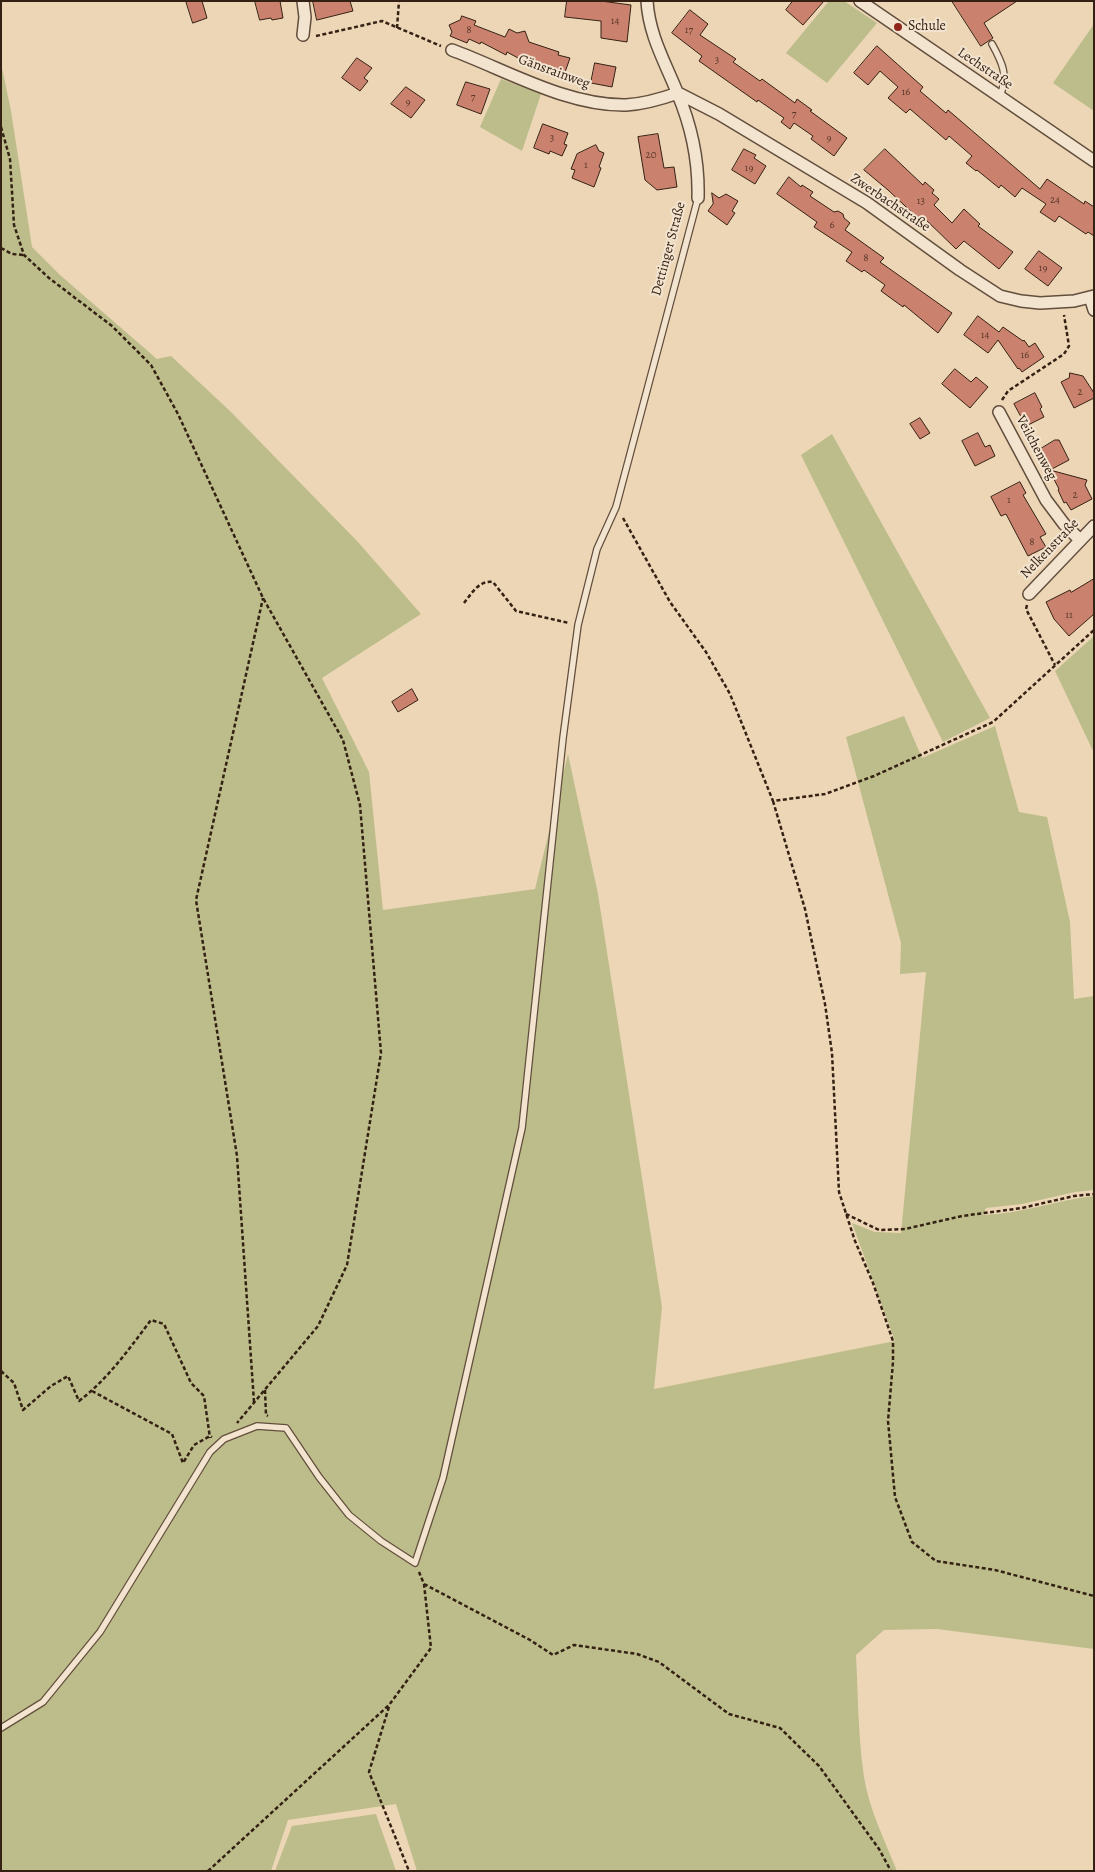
<!DOCTYPE html>
<meta charset="utf-8">
<style>
body{margin:0}
#map{position:relative;width:1095px;height:1872px;overflow:hidden;background:#edd6b6;font-family:Alegreya,serif}
canvas{display:block}
.frame{position:absolute;inset:0;border:2px solid #342113;pointer-events:none}
</style>
<div id="map">
<canvas width="1095" height="1872"></canvas>
<div class="frame"></div>
</div>
<script>
const c = document.querySelector('canvas').getContext('2d');
c.lineJoin = 'round';
function paint(path, color) {
  c.fillStyle = color;
  c.fill(path, 'evenodd');
}
function stroke(path, color, width, dash) {
  c.strokeStyle = color;
  c.lineWidth = width;
  c.lineCap = dash ? 'butt' : 'round';
  c.setLineDash(dash || []);
  c.stroke(path);
}
function write(font, color, halo, rows, align = 'center') {
  c.font = font + ' Alegreya,serif';
  c.lineWidth = 4;
  c.setLineDash([]);
  c.textBaseline = 'middle';
  c.strokeStyle = halo;
  c.fillStyle = color;
  for (const [text, x, y, turn = 0] of rows) {
    c.save();
    c.translate(x, y);
    c.rotate((+turn || 0) * Math.PI / 180);
    c.textAlign = isNaN(turn) ? turn : align;
    if (halo) c.strokeText(text, 0, 0);
    c.fillText(text, 0, 0);
    c.restore();
  }
}
paint(new Path2D(`
 M829,1H844L877,23L827,83L786,53Z
 M1094,24V111L1053,83Z
 M1,63L11,111L32,247L60,275L157,359L171,356L230,411L358,542L421,614L322,678L369,772L383,910L535,889L568,754L598,894L662,1307L654,1389L895,1341L852,1223L875,1232L901,1233L926,972L900,974L901,943L846,737L904,716L922,758L995,726L1019,812L1047,817L1070,922L1074,999L1094,996V1190L1075,1192L1022,1204L986,1208L983,1215C1021,1214 1057,1200 1094,1196V1649L937,1629L884,1630L856,1655C858,1695 858,1737 864,1777C869,1809 885,1841 897,1871H417L396,1804L288,1820L271,1871H1Z
 M501,79L541,94L522,151L480,127Z
 M832,434L990,718L943,742L801,455Z
 M1094,636V753L1055,671Z
 M376,1814L396,1871H275L292,1826Z`), '#bcbd8b');
const building = new Path2D(`
 M186,1H202L207,18L193,23Z
 M255,1H280L283,18L272,20L271,18L260,20Z
 M313,1H350L353,11L317,20Z
 M567,1H601L631,5L627,42L601,38V21L565,17Z
 M793,1H824L803,25L786,10Z
 M952,1H1017L984,23L993,38L981,46Z
 M690,10L708,24L700,35L736,59L733,62L760,81L762,79L795,103L797,99L812,110L810,111L847,138L834,156L811,139L813,136L794,123L790,129L781,122L784,118L758,100L757,102L699,61L702,56L672,33Z
 M462,16L476,21L474,25L505,37L509,29L517,33L525,31L529,42L559,52L558,55L570,58L564,75L557,73L556,75L540,70L507,52L506,55L481,42L480,44L469,39L467,43L450,36L452,32L449,25L460,20Z
 M877,46L923,87L920,91L946,113L948,110L1040,189L1047,179L1084,204L1085,201L1094,207V236L1088,232L1086,234L1059,216L1055,222L1040,212L1046,204L1022,188L1015,197L1001,185L999,188L977,170L976,171L966,163L972,156L949,136L946,140L910,109L906,113L888,98L898,87L880,71L868,85L854,73Z
 M357,58L372,68L364,78L368,81L360,91L342,78Z
 M595,63L616,67L612,87L591,83Z
 M466,82L490,89L481,114L457,105Z
 M406,87L425,100L411,118L391,104Z
 M543,124L568,133L564,144L567,145L562,156L550,151L549,154L534,148Z
 M658,134L664,168L674,167L677,187L657,190L645,180L638,137Z
 M596,145L599,151L604,153L599,167L601,168L594,187L572,178L575,170L571,169L577,154Z
 M744,149L756,155L754,158L766,166L755,184L732,170Z
 M885,149L923,185L925,182L934,190L932,193L939,199L934,205L952,223L964,209L980,224L978,226L1013,252L999,269L964,241L956,249L923,217L920,220L888,190L864,170Z
 M789,177L801,187L802,185L813,192L810,196L834,212L838,211L843,214L844,218L850,223L845,230L884,258L880,262L952,313L938,333L904,305L903,307L881,291L885,285L864,270L862,272L846,261L852,252L814,227L817,222L777,194Z
 M712,193L719,198L726,194L738,201L732,211L735,213L727,225L708,211L713,204Z
 M1039,251L1062,268L1048,286L1025,269Z
 M978,316L999,332L1003,327L1023,341L1024,340L1029,347L1035,343L1044,357L1022,372L1019,368L1018,369L998,340L988,353L964,335Z
 M955,369L971,382L976,377L988,387L970,408L942,384Z
 M1070,373L1083,376L1094,393V398L1074,408L1061,382L1069,378Z
 M1035,393L1042,407L1040,409L1044,417L1026,426L1014,404Z
 M920,418L930,433L920,439L910,424Z
 M978,433L985,447L990,445L995,456L975,466L962,441Z
 M1055,440H1059L1069,460L1050,470L1087,480L1085,485L1092,499L1071,510L1066,502L1064,503L1058,490L1059,489L1039,450Z
 M1020,482L1026,493L1023,495L1046,534L1040,537L1046,547L1028,556L1006,514L1001,516L991,497Z
 M1094,579V614L1069,636L1054,619L1046,602L1070,590L1071,592Z
 M412,689L418,700L398,712L392,702Z`);
paint(building, '#ca816d');
stroke(building, '#342113', 1);
const service = new Path2D(`
 M992,44C1003,64 1008,74 1000,97
 M1,1728L43,1702L100,1632L210,1452L224,1439L257,1426L286,1428L319,1477L349,1515L381,1541L415,1563L443,1478L522,1128L563,738L578,625L597,549L616,507L698,198`);
const minor = new Path2D(`
 M303,1L305,17L303,35
 M647,1C649,35 665,62 677,92C692,127 699,161 698,198
 M860,1L1094,161
 M452,50C506,70 567,106 626,105C644,104 661,99 678,93L719,114L867,203L960,270L1000,296L1021,301L1040,303L1074,301L1094,296
 M1090,297L1094,310
 M999,412L1046,500L1064,524L1080,540
 M1029,594L1094,526`);
stroke(service, '#624e3c', 8);
stroke(minor, '#624e3c', 14);
stroke(new Path2D(`
 M397,28L399,1
 M316,36L382,21L441,46
 M1,127L10,159L14,225L24,255L49,278L112,326L151,365L178,414L263,598L343,740L360,805L381,1053L347,1265L318,1326L237,1423
 M1,248L12,254L24,255
 M1002,400L1008,391L1064,354L1069,346L1064,315
 M623,518L670,602L706,652L730,694L773,801L825,794L874,776L993,722L1094,630
 M464,603C472,593 479,580 493,582L516,611L569,623
 M1027,605L1026,609L1055,665
 M773,801L805,909L825,1004L832,1053L839,1192L855,1241L873,1283L893,1341V1362L888,1421L895,1497L912,1542L936,1561L995,1570L1094,1596
 M846,1214L879,1230L905,1229L962,1216L1022,1208L1074,1196L1094,1194
 M1,1371L14,1383L23,1410L51,1386L68,1376L79,1401C108,1379 129,1349 151,1320L164,1324L191,1383L204,1396L210,1438
 M265,1390L266,1415L268,1416
 M92,1391L172,1434L183,1463L194,1445L210,1436L212,1437
 M254,1402L237,1156L196,900L263,598
 M424,1584L530,1640L553,1655L574,1645L637,1654L659,1662L729,1714L780,1728L819,1766L879,1849L891,1871
 M389,1707L369,1772L409,1871
 M208,1871L389,1705L431,1648L424,1584L419,1572`), '#342113', 2.5, [4, 2.5]);
stroke(service, '#f3e4d0', 5.5);
stroke(minor, '#f3e4d0', 11);
for (const [x, y, r, color] of [
 [898,27,5,"#8f2418"]
]) {
  const dot = new Path2D();
  dot.arc(x, y, r, 0, 2 * Math.PI);
  c.fillStyle = color;
  c.fill(dot);
  stroke(dot, '#f3e4d0', 2);
}
write('11px', '#5a392a', null, [
 ["14",615,21],
 ["8",469,30],
 ["17",689,30],
 ["3",717,60],
 ["16",906,92],
 ["7",473,97],
 ["9",408,102],
 ["7",794,114],
 ["3",552,138],
 ["9",829,138],
 ["20",651,155],
 ["1",586,165],
 ["19",749,168],
 ["24",1055,200],
 ["13",921,201],
 ["6",832,225],
 ["8",866,258],
 ["19",1043,268],
 ["14",985,335],
 ["16",1025,355],
 ["2",1080,392],
 ["2",1075,495],
 ["1",1009,500],
 ["8",1032,542],
 ["11",1069,615]
]);
write('14px', '#342113', '#f3e4d0', [
 ["Schule",908,27]
], 'left');
write('14px', '#342113', '#f3e4d0', [
 ["Lechstraße",985,69,34],
 ["Gänsrainweg",554,72,20],
 ["Zwerbachstraße",890,203,34],
 ["Dettinger Straße",669,249,-75],
 ["Veilchenweg",1036,448,62],
 ["Nelkenstraße",1050,549,-46]
]);
</script>
